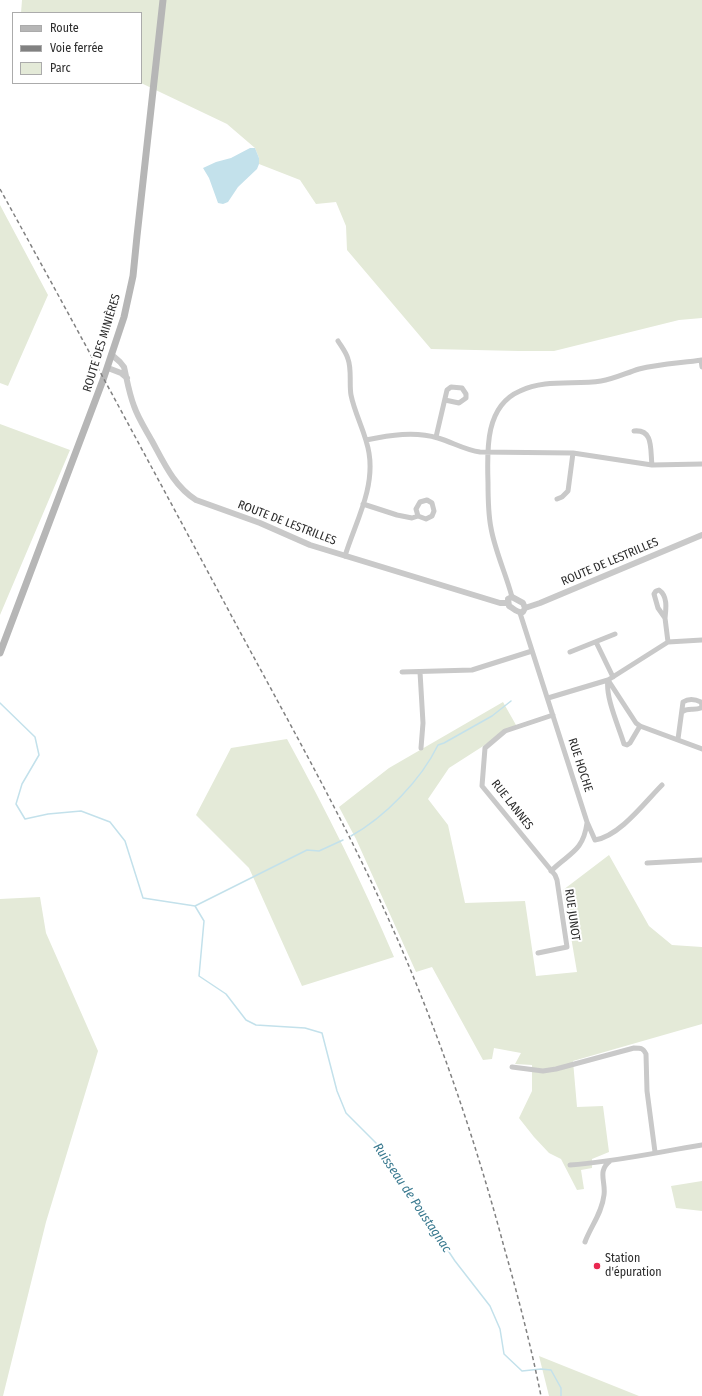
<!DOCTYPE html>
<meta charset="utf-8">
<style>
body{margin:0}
#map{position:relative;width:702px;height:1396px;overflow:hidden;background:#fff;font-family:"Fira Sans Condensed",sans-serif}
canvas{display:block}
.legend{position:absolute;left:12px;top:12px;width:130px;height:72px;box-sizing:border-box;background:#fff;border:1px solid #ababab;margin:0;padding:5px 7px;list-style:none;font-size:12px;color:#2c2c2c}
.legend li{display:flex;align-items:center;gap:8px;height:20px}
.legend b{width:20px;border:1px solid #ababab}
</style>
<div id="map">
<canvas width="702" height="1396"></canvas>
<ul class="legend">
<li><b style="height:5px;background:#b6b6b6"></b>Route</li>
<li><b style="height:5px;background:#818181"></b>Voie ferrée</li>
<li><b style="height:11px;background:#e4ead8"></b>Parc</li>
</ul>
</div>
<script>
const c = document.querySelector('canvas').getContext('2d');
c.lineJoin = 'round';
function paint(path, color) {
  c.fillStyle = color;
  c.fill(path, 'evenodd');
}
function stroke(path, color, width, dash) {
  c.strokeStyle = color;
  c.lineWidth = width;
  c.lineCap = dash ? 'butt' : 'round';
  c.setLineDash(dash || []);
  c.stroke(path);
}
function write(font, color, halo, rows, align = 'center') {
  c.font = font + ' "Fira Sans Condensed",sans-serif';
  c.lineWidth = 4;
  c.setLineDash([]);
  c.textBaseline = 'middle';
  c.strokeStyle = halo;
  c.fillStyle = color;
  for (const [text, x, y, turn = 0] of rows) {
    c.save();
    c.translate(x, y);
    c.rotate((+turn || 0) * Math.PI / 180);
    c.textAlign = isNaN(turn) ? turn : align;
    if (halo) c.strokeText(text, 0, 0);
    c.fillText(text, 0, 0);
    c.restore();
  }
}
paint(new Path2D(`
 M22,0H702V318L679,320L554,351H519L431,349L347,250L346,226L336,202L316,204L300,180L259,164V158L255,148L227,124L141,83V13H21Z
 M0,205L48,295L8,386L0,383Z
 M0,424L70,450L0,615Z
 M503,702L516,725L449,768L428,799L448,825L465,903L525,901L536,976L577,972L563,890L609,855L649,926L672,945L702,947V1024L573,1061L577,1107L603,1106L609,1152L592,1159V1168L581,1170L584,1189L577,1190L561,1159L549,1153L534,1137L519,1118L532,1091V1065L515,1064L521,1053L494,1048L492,1059L483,1060L432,967L416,972L356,839L339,807L389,768Z
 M287,739C326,810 362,882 394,957L302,986L249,868L196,815L231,748Z
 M40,897L46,933L98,1051L46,1222L3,1396H0V899Z
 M702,1181V1211L676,1208L671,1186Z
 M539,1356L639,1396H549Z`), '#e4ead8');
paint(new Path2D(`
 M250,148H255L259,158V164L257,169L238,187L228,202L223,204L218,203L209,178L203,168L216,162L231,158Z`), '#c3e1eb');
stroke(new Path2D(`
 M0,703L35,737L39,755L22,784L16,804L25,819L48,814L81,811L110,822L125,841L143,898L195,906L204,921L199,976L226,994L246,1020L256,1025L305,1028L322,1033L337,1091L346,1113L377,1144L455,1261L490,1306L500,1329L504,1354L522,1371L541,1369L551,1370L561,1388V1396
 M351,836C385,817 421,780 438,745L444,743L492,716L511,701
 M195,906L307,850L319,851L343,840`), '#c3e1eb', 1.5);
stroke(new Path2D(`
 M338,341C341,346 346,352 348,359C352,370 349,384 351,395C355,415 366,433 369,453C375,489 355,523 345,556
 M701,360L702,367
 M634,431C654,429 650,450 652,465
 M436,437L447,390L451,387L462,388L466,394V398L459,403L445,400
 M366,440C390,435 415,431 438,438C452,442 465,450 480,452L573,453L652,465L702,464
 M557,499L562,497L568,491L573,453
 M363,504L397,515L412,518L418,516L426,519L432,516L434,511L432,503L427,500L420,502L416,509L418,516
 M512,597C506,574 495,551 491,528C488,513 488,497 488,482C487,450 485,406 520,391C545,379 574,385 601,381C614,379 626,373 639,369C659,364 681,363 702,360
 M520,613L587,822L595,840C620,836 645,802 662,785
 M665,618C666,609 668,596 659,590L656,591L654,594L658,608L665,618L668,642
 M596,642L613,677
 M570,652L615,634
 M402,672L472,670L532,651
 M420,672L423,723L421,748
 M548,698L608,680L668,642L702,640
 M640,726L630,743L627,745L624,744C619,727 605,697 608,680L636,723L640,726L702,749
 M678,739L683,702C689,698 695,699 701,702L702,705L701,708C694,711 688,707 682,712
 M647,863L702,860
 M551,871C569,853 583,852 587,823
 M538,953L567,947L557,880L555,875L482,786L485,748L505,731L553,715
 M512,1067L543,1071L556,1069L634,1048C641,1048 643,1048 646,1054L647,1091L655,1152
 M570,1165C614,1162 658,1152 702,1145
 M585,1242C591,1226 602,1213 604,1195C606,1182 597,1171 610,1161`), '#c9c9c9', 5);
stroke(new Path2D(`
 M112,355L120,362L124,367C127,380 129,393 134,406C138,418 146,430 152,441C164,463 174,486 196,500L260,523L310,545L500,603H508
 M108,368L121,373L127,378
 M512,597L523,603L525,608L523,612C518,614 513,608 509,606L508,599Z
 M525,608L540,603L702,535`), '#c9c9c9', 6);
stroke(new Path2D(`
 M0,653L103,380L124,317L133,276L137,236L163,0`), '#b6b6b6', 7);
stroke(new Path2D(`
 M0,189C75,325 149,462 223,600C272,692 324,783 369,877C426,996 470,1120 504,1247C518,1296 531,1346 541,1396`), '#818181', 1.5, [4, 3]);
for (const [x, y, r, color] of [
 [597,1266,4,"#e92750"]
]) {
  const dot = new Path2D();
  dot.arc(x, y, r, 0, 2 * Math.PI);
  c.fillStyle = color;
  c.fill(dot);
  stroke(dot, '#fff', 1.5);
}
write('12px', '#2c2c2c', '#fff', [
 ["ROUTE DES MINIÈRES",102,343,-73],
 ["ROUTE DE LESTRILLES",287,523,21],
 ["ROUTE DE LESTRILLES",610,562,-23],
 ["RUE HOCHE",580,765,72],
 ["RUE LANNES",512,805,52],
 ["RUE JUNOT",572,915,82]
]);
write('12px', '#2c2c2c', '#fff', [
 ["Station",605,1259],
 ["d'épuration",605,1273]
], 'left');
write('italic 13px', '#39798f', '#fff', [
 ["Ruisseau de Poustagnac",412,1198,56]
]);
</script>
